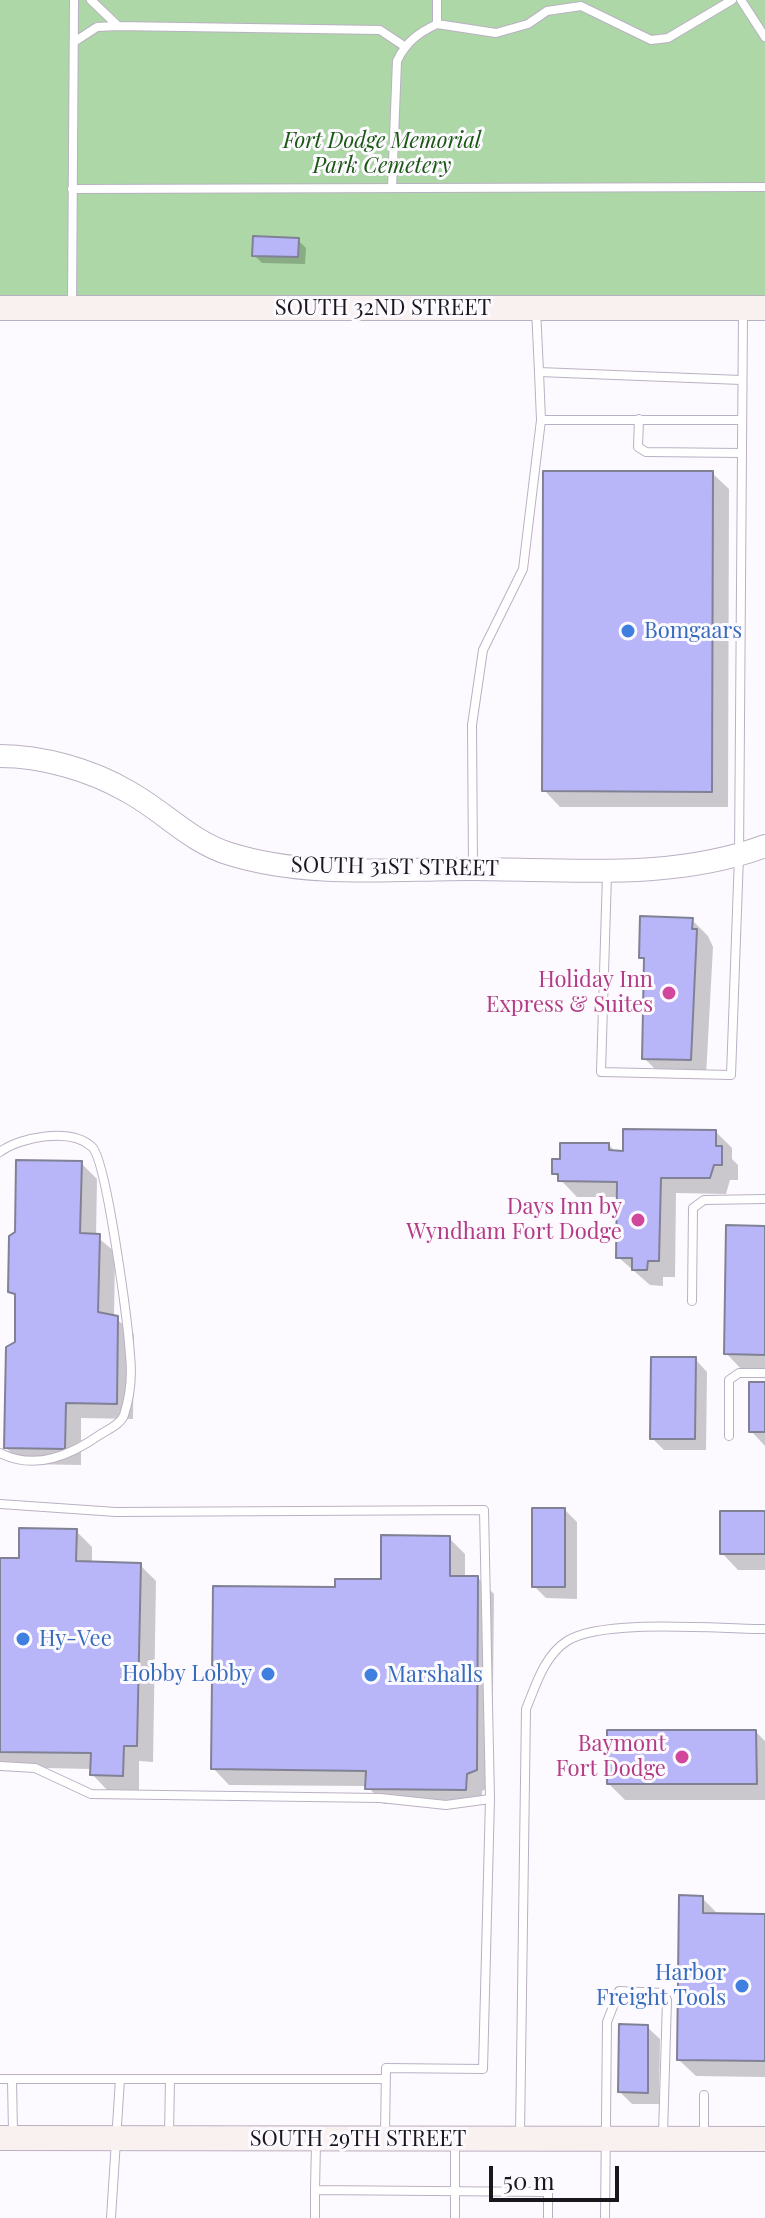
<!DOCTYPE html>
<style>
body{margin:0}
#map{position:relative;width:765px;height:2218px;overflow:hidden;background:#fdfaff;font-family:"Playfair Display",serif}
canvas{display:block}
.scale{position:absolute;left:489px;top:2166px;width:130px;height:36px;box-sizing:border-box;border:4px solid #1a161d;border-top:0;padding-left:10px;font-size:24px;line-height:28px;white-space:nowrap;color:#1a161d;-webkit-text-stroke:6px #fdfaff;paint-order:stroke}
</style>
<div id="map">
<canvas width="765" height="2218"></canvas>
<div class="scale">50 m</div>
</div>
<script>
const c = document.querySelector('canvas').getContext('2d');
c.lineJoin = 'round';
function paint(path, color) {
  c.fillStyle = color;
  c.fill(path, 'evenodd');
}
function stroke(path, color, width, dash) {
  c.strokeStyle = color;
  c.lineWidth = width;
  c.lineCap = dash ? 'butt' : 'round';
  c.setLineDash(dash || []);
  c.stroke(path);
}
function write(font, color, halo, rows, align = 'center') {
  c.font = font + ' "Playfair Display",serif';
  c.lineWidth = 6;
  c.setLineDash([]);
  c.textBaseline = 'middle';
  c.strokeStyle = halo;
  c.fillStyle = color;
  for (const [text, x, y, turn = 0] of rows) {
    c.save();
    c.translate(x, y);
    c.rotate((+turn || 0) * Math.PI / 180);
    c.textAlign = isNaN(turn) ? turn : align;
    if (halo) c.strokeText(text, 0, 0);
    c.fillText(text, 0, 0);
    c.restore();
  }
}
paint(new Path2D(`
 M0,0H765V308H0Z`), '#add7a7');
paint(new Path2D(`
 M298,240L306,248L305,264L262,263L254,255Z
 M712,473L729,489L728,807H560L544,790Z
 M692,920L708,936L713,947L706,1076L660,1074L644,1058L646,963L641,957Z
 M716,1132L732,1148V1159L738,1165V1180H730L726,1194L676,1193L675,1277H663V1286L650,1285L618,1257L619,1197H577L554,1173L609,1145L616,1152L625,1153Z
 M81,1163L97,1179L96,1236L115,1252L114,1317L134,1334L133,1419L81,1418V1465L23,1464L6,1448L17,1343V1298L10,1291Z
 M765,1228V1370H742L726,1353Z
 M695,1359L707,1372L706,1450H664L652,1438Z
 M765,1384V1446L751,1431Z
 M565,1510L577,1522V1599L546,1598L534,1586Z
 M765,1513V1570H738L722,1553Z
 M76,1531L92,1547V1564L140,1565L156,1581L153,1762L139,1761V1791H108L92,1774V1769L0,1767V1560H21Z
 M449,1538L465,1554V1578H478L494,1594L492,1786L482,1791V1805L384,1804L367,1786L229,1785L213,1768L337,1589L383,1581Z
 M756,1732L765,1741V1800H625L609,1784Z
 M702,1898L718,1914L765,1916V2077L696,2076L679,2060Z
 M647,2027L660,2039L659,2104H632L620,2092Z`), '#0003');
const building = new Path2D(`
 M253,236L299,238L298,257L252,256Z
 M543,471H713L712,792L542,791Z
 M640,916L693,918L692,929H697L691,1060L642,1059L644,958H639Z
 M623,1129L716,1130V1146H722V1165H714L710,1178H661L659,1261H648L647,1270H632V1258H616L617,1182L558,1181V1174H552V1159H560V1143H609V1150L623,1151Z
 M16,1160L82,1161L80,1233L100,1234L98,1312L118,1316L117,1404L66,1403L65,1449L4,1448L6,1347L15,1342V1294L8,1292L9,1236L15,1232Z
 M726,1225L765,1226V1355L724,1354Z
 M651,1357H696L695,1439H650Z
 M749,1382H765V1432H749Z
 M532,1508H565V1587H532Z
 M720,1511H765V1554H720Z
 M19,1528L77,1529L76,1561L141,1563L137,1746H124L123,1776L90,1775L91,1753L0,1752V1558H19Z
 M381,1535L450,1536V1576H478L477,1770L467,1774L466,1790L365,1789L366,1771L211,1769L213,1586L335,1587V1579H381Z
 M607,1730H756L757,1784H607Z
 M679,1895L703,1896V1913L765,1914V2061L677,2060Z
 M619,2024L648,2025V2093L618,2092Z`);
paint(building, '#b8b5f8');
stroke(building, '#818195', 2);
const service = new Path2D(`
 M91,0L117,25
 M741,0L765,37
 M437,24L496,33L528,24L547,11L581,6L651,40L668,38L732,0
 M74,42L97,27L117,26L380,30L404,46
 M392,188L397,61C406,42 418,33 437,24V0
 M72,189L765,187
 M72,307L74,0
 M536,309L539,372
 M639,419L638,447L646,452L741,453
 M541,420L539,372L741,380
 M473,868L472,725L483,650L523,569L541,420H741
 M607,874L601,1072L731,1075L739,856L743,313
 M0,1152C20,1137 71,1127 92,1147C107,1161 128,1325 130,1355C132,1374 130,1397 124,1415C121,1424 109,1429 101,1434C71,1455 36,1471 0,1453
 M692,1301L693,1208L704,1200L765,1199
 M729,1436V1380L739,1373H765
 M0,1504L116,1512L484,1510L490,1799L483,2069L386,2068L385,2134
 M0,1766L35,1768L91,1794L380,1798L446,1805L490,1799
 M0,2079H386
 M12,2080L13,2133
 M169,2134L170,2079
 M704,2134V2095
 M520,2135L526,1709C536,1685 544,1656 567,1641C602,1618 720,1629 765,1629
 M315,2190L316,2143
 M111,2218L120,2079
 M315,2218V2190L548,2192V2218
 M455,2218V2140
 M605,2218L607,2022L619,1991L663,1993L667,2000L663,2134`);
const tertiary = new Path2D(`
 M0,756C42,756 91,770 127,791C163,810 190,842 230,854C307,878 391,869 471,869C568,869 672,881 765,846`);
const secondary = new Path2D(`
 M0,308H765
 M0,2138L765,2139`);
stroke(service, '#bab0c3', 10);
stroke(tertiary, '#bab0c3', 24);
stroke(secondary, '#bab0c3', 26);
stroke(service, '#fff', 8);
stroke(tertiary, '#fff', 22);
stroke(secondary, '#f9f0f0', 24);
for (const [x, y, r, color] of [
 [628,631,8,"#3f7fe0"],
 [669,993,8,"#d1479c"],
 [638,1220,8,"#d1479c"],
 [23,1639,8,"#3f7fe0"],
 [268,1674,8,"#3f7fe0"],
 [371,1675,8,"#3f7fe0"],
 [682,1757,8,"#d1479c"],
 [742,1986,8,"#3f7fe0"]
]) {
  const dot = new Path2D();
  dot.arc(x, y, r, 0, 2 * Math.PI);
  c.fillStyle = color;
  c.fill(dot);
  stroke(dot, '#fdfaff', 3);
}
write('italic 22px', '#195813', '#fdfaff', [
 ["Fort Dodge Memorial",382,141],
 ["Park Cemetery",382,166]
]);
write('22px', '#1a161d', '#fdfaff', [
 ["SOUTH 32ND STREET",383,308],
 ["SOUTH 31ST STREET",395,867,1],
 ["SOUTH 29TH STREET",358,2139]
]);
write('22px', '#366cbe', '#fdfaff', [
 ["Bomgaars",644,631],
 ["Hy-Vee",39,1639],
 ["Hobby Lobby",252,1674,"right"],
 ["Marshalls",387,1675],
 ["Harbor",726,1973,"right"],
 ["Freight Tools",726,1998,"right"]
], 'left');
write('22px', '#b23c85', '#fdfaff', [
 ["Holiday Inn",653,980],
 ["Express & Suites",653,1005],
 ["Days Inn by",622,1207],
 ["Wyndham Fort Dodge",622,1232],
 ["Baymont",666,1744],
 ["Fort Dodge",666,1769]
], 'right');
</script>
